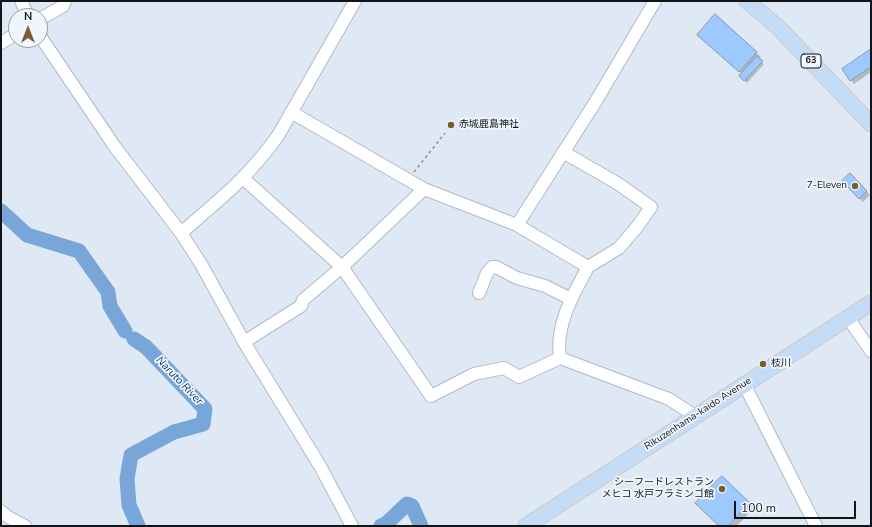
<!DOCTYPE html>
<meta charset="utf-8">
<style>
body{margin:0}
#map{position:relative;width:872px;height:527px;overflow:hidden;background:#dfe9f5;font-family:"Nunito Sans",sans-serif}
canvas{display:block}
.frame{position:absolute;inset:0;border:2px solid #111418;pointer-events:none}
.north{position:absolute;left:8px;top:8px;width:40px;height:40px;box-sizing:border-box;background:#f0f6fd;border:1px solid #979ca1;border-radius:50%;rotate:0deg;font-size:11px;font-weight:700;line-height:16px;text-align:center;color:#111418}
.north::after{content:'';display:block;margin:auto;width:14px;height:18px;background:#7c5b31;clip-path:polygon(50% 0,100% 100%,50% 72%,0 100%)}
.scale{position:absolute;left:734px;top:501px;width:122px;height:18px;box-sizing:border-box;border:2px solid #111418;border-top:0;padding-left:5px;font-size:12px;line-height:14px;white-space:nowrap;color:#111418;-webkit-text-stroke:3px #f0f6fd;paint-order:stroke}
</style>
<div id="map">
<canvas width="872" height="527"></canvas>
<div class="frame"></div>
<div class="north">N</div>
<div class="scale">100 m</div>
</div>
<script>
const c = document.querySelector('canvas').getContext('2d');
c.lineJoin = 'round';
function paint(path, color) {
  c.fillStyle = color;
  c.fill(path, 'evenodd');
}
function stroke(path, color, width, dash) {
  c.strokeStyle = color;
  c.lineWidth = width;
  c.lineCap = dash ? 'butt' : 'round';
  c.setLineDash(dash || []);
  c.stroke(path);
}
function write(font, color, halo, rows, align = 'center') {
  c.font = font + ' "Nunito Sans","Noto Sans JP",sans-serif';
  c.lineWidth = 3.5;
  c.setLineDash([]);
  c.textBaseline = 'middle';
  c.strokeStyle = halo;
  c.fillStyle = color;
  for (const [text, x, y, turn = 0] of rows) {
    c.save();
    c.translate(x, y);
    c.rotate((+turn || 0) * Math.PI / 180);
    c.textAlign = isNaN(turn) ? turn : align;
    if (halo) c.strokeText(text, 0, 0);
    c.fillText(text, 0, 0);
    c.restore();
  }
}
paint(new Path2D(`
 M406,501L414,503L422,524L425,526H418Z`), '#79a6d8');
paint(new Path2D(`
 M715,16L761,57L759,59L764,64L747,83L740,76L742,74L703,39Z
 M871,50V72L854,84L851,80Z
 M850,174L870,195L863,202L844,181Z
 M722,477L754,508L737,526H720Z`), '#0003');
stroke(new Path2D(`
 M1,211L27,235L79,251L108,292L110,306L125,331
 M134,339L146,347L205,409L203,424L174,432L131,455L127,479L129,505L138,526
 M381,526L386,524L407,504L412,506L421,526`), '#79a6d8', 15);
const building = new Path2D(`
 M715,14L757,52L739,72L697,35Z
 M871,49V67L850,81L842,69Z
 M757,56L763,61L744,81L739,76Z
 M850,173L867,191L859,199L842,181Z
 M722,476L750,503L728,526H719L695,503Z`);
paint(building, '#9ccafe');
stroke(building, '#8c95a0', 1);
const minor = new Path2D(`
 M21,1L28,16
 M40,19L63,6L65,1
 M40,36L115,147L181,233L201,264L244,342L320,466L352,526
 M1,43L16,34
 M291,112L424,189L517,225L588,267C573,295 555,325 560,358
 M563,152L617,183L651,207L637,227L619,248L588,267
 M244,179L342,267L431,396L474,374L504,368L519,377L560,358L669,399L695,416
 M517,225L596,101L655,1
 M181,233C218,201 251,175 279,134L355,1
 M479,293L487,273L492,267H496L517,278L545,286L571,299
 M848,318L871,351
 M244,342L301,306L303,300L342,267L424,189
 M744,384L816,526
 M1,511L8,517L25,526`);
const major = new Path2D(`
 M747,1L778,27L871,124
 M526,526L871,303`);
stroke(minor, '#b0bac5', 14);
stroke(major, '#cbcbcc', 17);
stroke(new Path2D(`
 M414,172L445,133`), '#8a919a', 1.5, [3, 3]);
stroke(minor, '#fff', 12);
stroke(major, '#c5dcf6', 15);
for (const [x, y, r, color] of [
 [451,125,4,"#7c5b31"],
 [855,186,4,"#7c5b31"],
 [763,364,4,"#7c5b31"],
 [722,489,4,"#7c5b31"]
]) {
  const dot = new Path2D();
  dot.arc(x, y, r, 0, 2 * Math.PI);
  c.fillStyle = color;
  c.fill(dot);
  stroke(dot, '#f0f6fd', 1.5);
}
for (const [x, y, w] of [
 [811,61,20]
]) {
  const box = new Path2D();
  box.roundRect(x - w / 2, y - 7, w, 14, 3);
  c.fillStyle = '#f0f6fd';
  c.fill(box);
  stroke(box, '#111418', 1);
}
write('bold 9px', '#111418', null, [
 ["63",811,61]
]);
write('10px', '#111418', '#f0f6fd', [
 ["赤城鹿島神社",459,125],
 ["7-Eleven",847,186,"right"],
 ["枝川",771,364],
 ["シーフードレストラン",714,483,"right"],
 ["メヒコ 水戸フラミンゴ館",714,495,"right"]
], 'left');
write('10px', '#111418', '#f0f6fd', [
 ["Rikuzenhama-kaido Avenue",698,414,-33]
]);
write('italic 11px', '#0d3d6b', '#f0f6fd', [
 ["Naruto River",179,381,46]
]);
</script>
